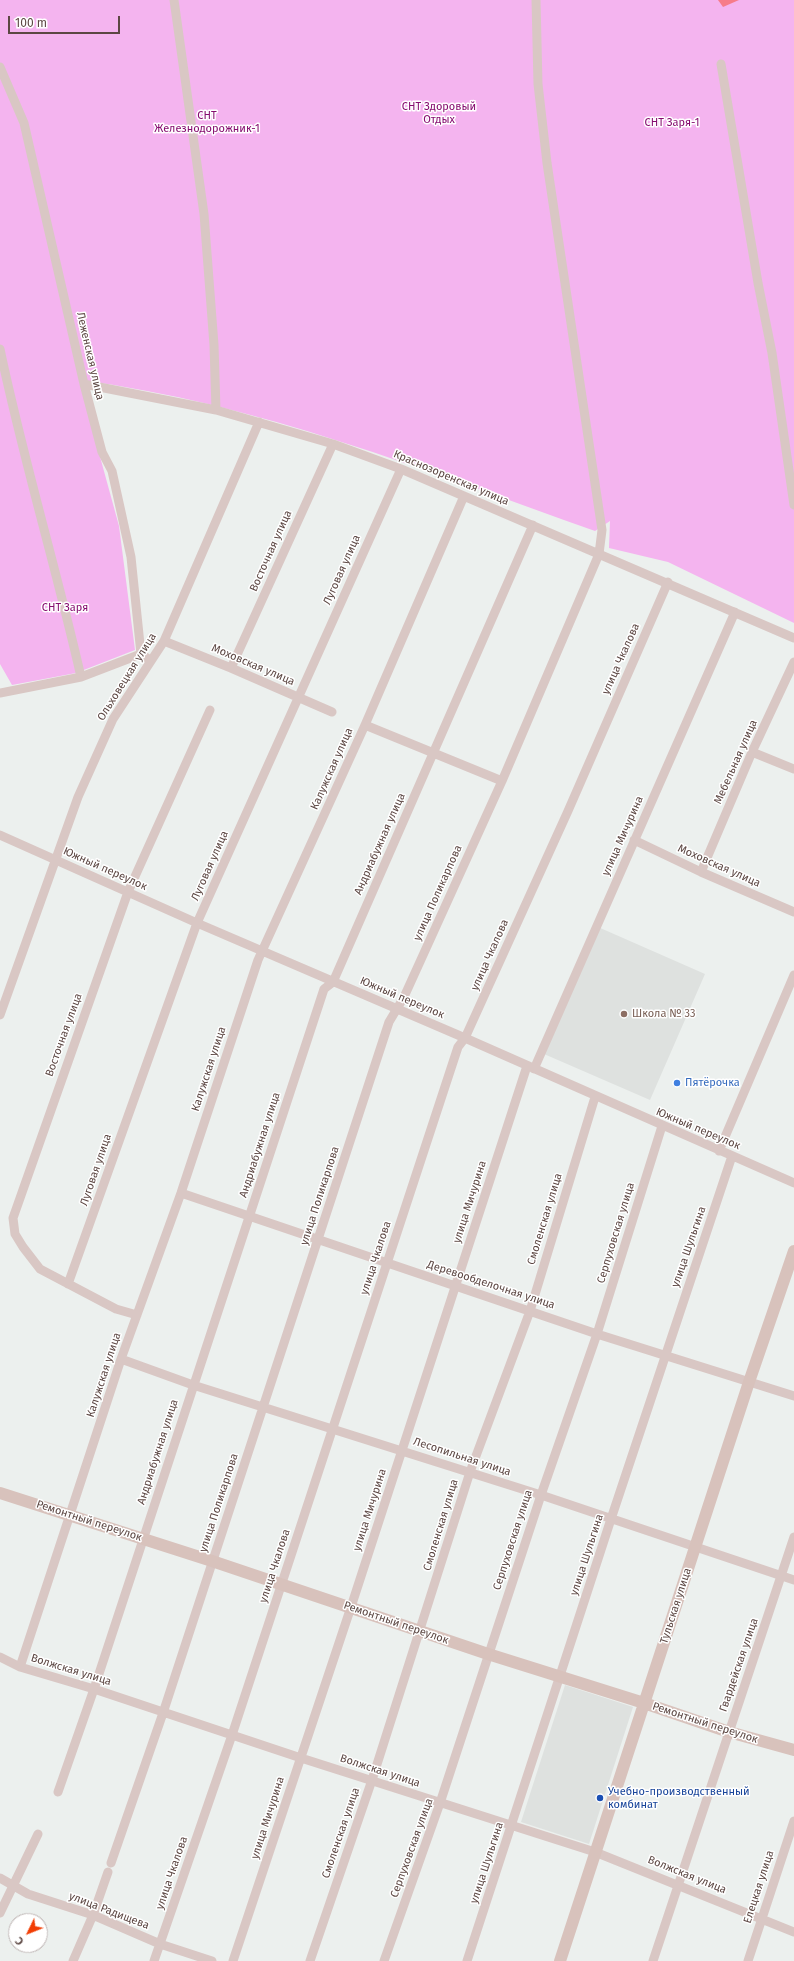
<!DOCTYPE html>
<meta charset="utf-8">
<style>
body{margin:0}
#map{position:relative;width:794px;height:1961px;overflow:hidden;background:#ecf0ee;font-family:"Fira Sans",sans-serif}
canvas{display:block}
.north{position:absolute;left:8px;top:1913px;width:40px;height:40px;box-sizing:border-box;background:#fff;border:1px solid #beb5b4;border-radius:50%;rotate:227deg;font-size:11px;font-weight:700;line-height:16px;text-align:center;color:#5c4743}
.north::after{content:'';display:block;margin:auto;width:14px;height:18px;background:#f23e04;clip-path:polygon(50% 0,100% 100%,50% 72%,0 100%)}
.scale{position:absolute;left:8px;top:16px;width:112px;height:18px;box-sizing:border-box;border:2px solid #5c4743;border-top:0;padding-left:5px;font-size:12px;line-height:14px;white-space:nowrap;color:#5c4743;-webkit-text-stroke:3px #fff;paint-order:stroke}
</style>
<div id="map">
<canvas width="794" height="1961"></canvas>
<div class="north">С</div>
<div class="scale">100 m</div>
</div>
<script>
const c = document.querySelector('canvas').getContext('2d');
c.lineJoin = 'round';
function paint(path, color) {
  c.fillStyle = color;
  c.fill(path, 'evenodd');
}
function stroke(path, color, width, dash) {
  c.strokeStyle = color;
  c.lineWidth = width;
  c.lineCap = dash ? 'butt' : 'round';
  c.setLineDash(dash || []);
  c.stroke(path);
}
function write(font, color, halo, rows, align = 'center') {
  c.font = font + ' "Fira Sans",sans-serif';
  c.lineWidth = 3;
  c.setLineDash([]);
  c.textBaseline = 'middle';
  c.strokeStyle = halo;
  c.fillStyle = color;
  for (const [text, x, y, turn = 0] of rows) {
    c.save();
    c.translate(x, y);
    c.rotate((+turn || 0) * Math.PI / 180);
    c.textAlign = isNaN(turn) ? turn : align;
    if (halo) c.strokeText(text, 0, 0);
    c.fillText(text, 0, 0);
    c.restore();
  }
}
paint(new Path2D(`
 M598,927L705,974L650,1100L544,1054Z
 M565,1685L633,1707L589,1844L521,1822Z`), '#dee1df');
paint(new Path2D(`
 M0,0H794V623L668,562L609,548L610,521L595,531C426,471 258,403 79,380L119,526L135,650L76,673L12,685L0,664Z`), '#f4b4ef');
paint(new Path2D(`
 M718,0H739L723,7Z`), '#f67c89');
stroke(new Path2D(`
 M174,0L204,214L214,345L216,410
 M721,64L758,283L772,353L794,505
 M0,67L24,123L84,384L102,452L112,471L131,557L141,654L150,660
 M0,349C23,459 56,567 81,677
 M84,384L216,410L333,444L401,469L794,638
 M164,641L231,668L332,712
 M231,668L333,444
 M0,693L81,677L141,654
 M365,725L502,781
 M752,752L794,769
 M0,835L197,923L465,1038L794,1183
 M634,840L701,872L794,912
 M701,872L752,752L794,662
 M0,1015L78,797L113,719L164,641L259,422
 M534,1069L735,612
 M719,1151L794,975
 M181,1193L597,1334L794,1396
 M68,1284L197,923L401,469
 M137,1315L116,1309L40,1269L23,1247L15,1234L13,1218L128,892L210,710
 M121,1359L193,1385L541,1495L794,1580
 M0,1657L20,1667L94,1689L301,1758L595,1852L794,1932
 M20,1667L121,1359L181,1193L258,960L365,725L464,496
 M58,1792L94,1689L324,989L333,982L533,525
 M111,1863L163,1713L389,1022L404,997L502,781L599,554L602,530L547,163L538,84L536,0
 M0,1878L28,1894L93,1915L160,1944L212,1961
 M0,1913L38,1834
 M73,1961L93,1915L108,1872
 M154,1961L232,1735L458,1047L465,1038L568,811L668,582
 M233,1961L351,1607L527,1066
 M310,1961L372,1780L470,1472L530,1311L595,1097
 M384,1961L440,1803L541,1495L597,1334L662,1126
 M467,1961L611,1519L732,1156
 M653,1961L794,1537
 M748,1961L794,1821`), '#d9c7c4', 9);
stroke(new Path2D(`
 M0,1493L212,1561L488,1654L644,1703L729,1732L794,1750
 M560,1961L749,1382L794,1251`), '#d8c2bc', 12);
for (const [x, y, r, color] of [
 [624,1014,4,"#8d6e63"],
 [677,1083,4,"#3f7fe0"],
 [600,1798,4,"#1a4fb4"]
]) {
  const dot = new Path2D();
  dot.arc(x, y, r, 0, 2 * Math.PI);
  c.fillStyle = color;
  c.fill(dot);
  stroke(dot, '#fff', 1.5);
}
write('11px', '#850c6f', '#fff', [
 ["СНТ Здоровый",439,107],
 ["Отдых",439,120],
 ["СНТ",207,116],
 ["Железнодорожник-1",207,129],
 ["СНТ Заря-1",672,123],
 ["СНТ Заря",65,608]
]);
write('11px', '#5c4743', '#fff', [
 ["Леженская улица",90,356,77],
 ["Краснозоренская улица",451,478,23],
 ["Восточная улица",271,551,-66],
 ["Луговая улица",342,570,-66],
 ["улица Чкалова",621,659,-66],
 ["Моховская улица",253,665,23],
 ["Ольховецкая улица",127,677,-58],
 ["Мебельная улица",736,762,-66],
 ["Калужская улица",332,769,-66],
 ["улица Мичурина",623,836,-66],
 ["Андриабужная улица",380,844,-66],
 ["Луговая улица",210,866,-66],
 ["Моховская улица",719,866,24],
 ["Южный переулок",105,869,24],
 ["улица Поликарпова",438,893,-66],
 ["улица Чкалова",490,955,-66],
 ["Южный переулок",402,998,23],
 ["Восточная улица",64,1035,-70],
 ["Калужская улица",209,1069,-72],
 ["Южный переулок",698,1129,23],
 ["Андриабужная улица",260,1145,-72],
 ["Луговая улица",96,1170,-71],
 ["улица Поликарпова",320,1196,-72],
 ["улица Мичурина",470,1202,-72],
 ["Смоленская улица",545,1219,-73],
 ["Серпуховская улица",616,1233,-73],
 ["улица Шульгина",689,1247,-71],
 ["улица Чкалова",376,1258,-72],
 ["Деревообделочная улица",491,1285,18],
 ["Калужская улица",104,1375,-72],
 ["Андриабужная улица",158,1452,-72],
 ["Лесопильная улица",462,1457,18],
 ["улица Поликарпова",219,1503,-72],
 ["улица Мичурина",370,1510,-72],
 ["Ремонтный переулок",89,1521,18],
 ["Смоленская улица",441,1525,-73],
 ["Серпуховская улица",513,1540,-72],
 ["улица Шульгина",587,1555,-72],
 ["улица Чкалова",275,1566,-72],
 ["Тульская улица",676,1606,-72],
 ["Ремонтный переулок",396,1623,19],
 ["Гвардейская улица",739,1665,-71],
 ["Волжская улица",71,1670,17],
 ["Ремонтный переулок",705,1723,18],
 ["Волжская улица",380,1771,18],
 ["улица Мичурина",268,1818,-72],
 ["Смоленская улица",341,1833,-71],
 ["Серпуховская улица",412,1848,-70],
 ["улица Шульгина",487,1863,-72],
 ["улица Чкалова",172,1873,-71],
 ["Волжская улица",687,1875,22],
 ["Елецкая улица",759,1887,-72],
 ["улица Радищева",109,1911,21]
]);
write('11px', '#785e54', '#fff', [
 ["Школа № 33",632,1014]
], 'left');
write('11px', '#366cbe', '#fff', [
 ["Пятёрочка",685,1083]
], 'left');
write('11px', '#164399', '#fff', [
 ["Учебно-производственный",608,1792],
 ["комбинат",608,1805]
], 'left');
</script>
